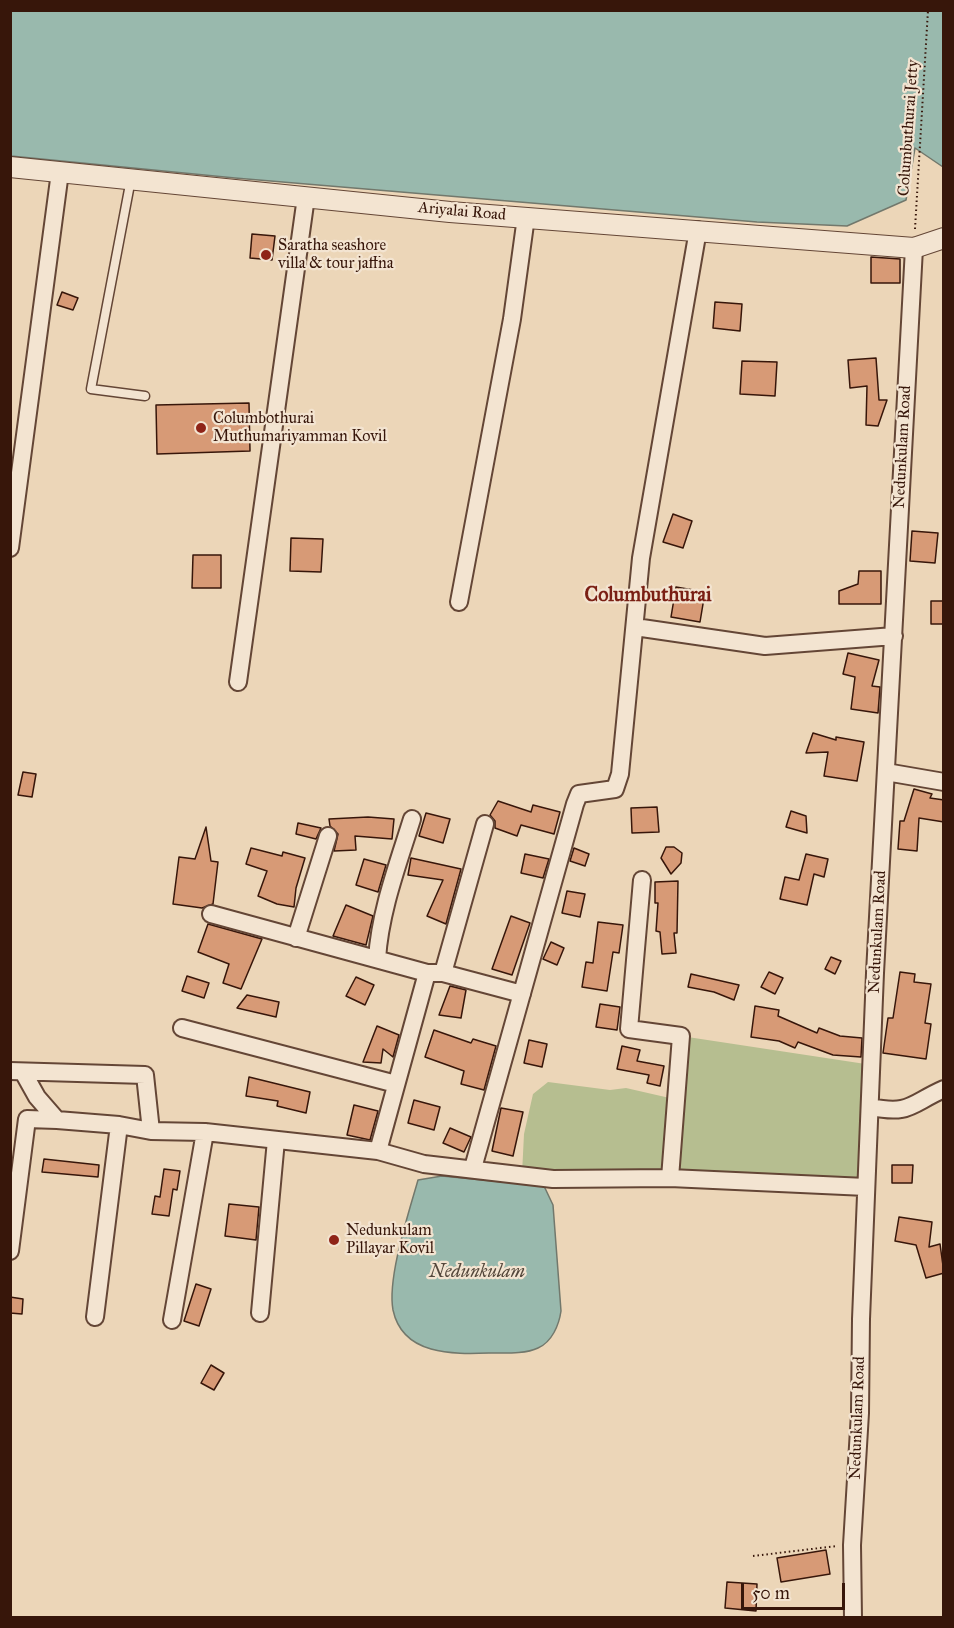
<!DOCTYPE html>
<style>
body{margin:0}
#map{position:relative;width:954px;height:1628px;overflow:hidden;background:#ecd6b8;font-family:"IM FELL Great Primer",serif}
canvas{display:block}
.frame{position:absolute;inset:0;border:12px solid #37160a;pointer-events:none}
.scale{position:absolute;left:741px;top:1583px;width:104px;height:27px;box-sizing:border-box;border:3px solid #37160a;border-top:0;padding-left:8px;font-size:18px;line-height:21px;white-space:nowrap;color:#37160a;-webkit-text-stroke:4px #f3e4d1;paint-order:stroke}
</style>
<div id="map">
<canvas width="954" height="1628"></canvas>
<div class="frame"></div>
<div class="scale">50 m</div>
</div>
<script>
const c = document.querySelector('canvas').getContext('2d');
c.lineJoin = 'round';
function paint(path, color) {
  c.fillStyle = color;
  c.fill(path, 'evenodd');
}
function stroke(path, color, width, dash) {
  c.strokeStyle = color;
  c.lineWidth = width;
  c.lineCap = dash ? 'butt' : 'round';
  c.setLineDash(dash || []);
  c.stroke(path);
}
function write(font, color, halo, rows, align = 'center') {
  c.font = font + ' "IM FELL Great Primer",serif';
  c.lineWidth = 4.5;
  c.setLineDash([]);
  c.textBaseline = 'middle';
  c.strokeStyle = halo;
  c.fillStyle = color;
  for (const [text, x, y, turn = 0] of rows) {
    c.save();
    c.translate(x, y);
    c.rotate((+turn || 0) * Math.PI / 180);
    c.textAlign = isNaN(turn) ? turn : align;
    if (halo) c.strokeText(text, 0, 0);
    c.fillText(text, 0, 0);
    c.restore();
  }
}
paint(new Path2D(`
 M681,1036L872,1065L866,1187L522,1174L524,1134L533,1094L548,1082L610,1090L626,1088L674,1099Z`), '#b6be90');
const water = new Path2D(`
 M10,11H943V167L915,148L906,200L847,226L757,222L235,178L11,156Z
 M442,1176L544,1186L553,1205L561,1311C559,1325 552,1342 538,1348C526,1354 506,1353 492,1353C456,1354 403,1357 393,1310C387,1278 409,1212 418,1180Z`);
paint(water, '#99b9ad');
stroke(water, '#72786c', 1.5);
const building = new Path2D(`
 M252,234L275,236L272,260L250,258Z
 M871,257L900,259V283H871Z
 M62,292L78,298L73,310L57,305Z
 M715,302L742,304L740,331L713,328Z
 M876,358L879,400H887L878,426L866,425L867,386L850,388L848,360Z
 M742,361L777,362L775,396L740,394Z
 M249,403L250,451L157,454L156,405Z
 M673,514L692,521L683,548L663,542Z
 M912,531L938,533L935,563L910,561Z
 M291,538L323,539L321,572L290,571Z
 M193,555H221V588H192Z
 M859,571H881V604H839V591L858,584Z
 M676,587L705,592L700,622L671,617Z
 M931,601H944V624H931Z
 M848,653L879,660L872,686L880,687L878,713L851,709L855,677L843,674Z
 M813,733L836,740V737L864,742L857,781L824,776L828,752L806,753Z
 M23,772L36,774L32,797L18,795Z
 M914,789L932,794L930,798L944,800V822L919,818L917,851L898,849L900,821H904Z
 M498,801L531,812L533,805L560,812L554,834L521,825L517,836L495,828V821L490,815Z
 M657,807L659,832L632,833L631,808Z
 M791,811L806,816L807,833L786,827Z
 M426,813L450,819L443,843L419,836Z
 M368,817L394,819L392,839L355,836L356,850L334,851L338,834L330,826L329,819Z
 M298,823L321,828L316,839L296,834Z
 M206,827L211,861L218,862L213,904L202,908L173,904L179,857L195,859Z
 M666,847H674L682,853L681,863L671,874L661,858Z
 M251,848L282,856L283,852L305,858L296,888L294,907L277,904L258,896L267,871L246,864Z
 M574,848L589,854L585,866L570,861Z
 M525,854L549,859L543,878L521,873Z
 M806,854L828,859L824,877L814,874L807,905L780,899L785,877L799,880Z
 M411,858L461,869L446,924L427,916L443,880L408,875Z
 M364,859L386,865L378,892L356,885Z
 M678,881L677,933H674L676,953L662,954L660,932L656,931L658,903H655V882Z
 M567,891L585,894L580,917L562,913Z
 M346,905L373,916L366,945L333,936Z
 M511,916L530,923L512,975L492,969Z
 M598,922L623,925L619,953L613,952L607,991L582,987L586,962L593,963Z
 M208,924L262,939L241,989L223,983L229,964L198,952Z
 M551,942L564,948L557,965L543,959Z
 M831,957L841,961L835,974L825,969Z
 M769,972L783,978L775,994L761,987Z
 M900,972L915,974L914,982L931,984L925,1023L931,1024L926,1059L883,1053L888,1018H893Z
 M691,974L739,985L734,1000L714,992L688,987Z
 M187,976L209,983L204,998L182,991Z
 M356,977L374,985L365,1005L346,996Z
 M450,986L466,990L461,1018L439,1015Z
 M247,995L279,1002L276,1017L237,1008Z
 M600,1004L620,1007L617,1030L596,1027Z
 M755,1006L779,1010L778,1016L817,1033L819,1028L840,1036L862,1038L861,1057L833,1055L798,1042L795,1048L779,1041L751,1037Z
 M377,1026L399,1035L393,1057L383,1049L381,1063L363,1062Z
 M434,1030L471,1043L473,1039L496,1046L484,1090L461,1084L464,1071L425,1057Z
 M529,1040L547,1044L542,1067L524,1063Z
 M622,1046L640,1050L637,1061L664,1066L660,1086L647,1083L649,1075L617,1069Z
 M249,1077L310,1092L306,1113L277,1106L278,1101L246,1096Z
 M414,1100L440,1107L434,1130L408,1123Z
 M354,1105L378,1111L370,1140L347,1135Z
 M501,1108L523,1112L513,1156L492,1151Z
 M450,1128L471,1137L464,1152L443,1143Z
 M44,1159L99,1165L98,1177L42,1172Z
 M892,1165H913L912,1183H892Z
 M164,1169L180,1171L177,1190L173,1189L169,1216L152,1214L155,1196L160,1197Z
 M229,1204L259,1207L256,1240L225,1236Z
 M899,1217L932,1222L929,1247L940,1244L944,1273L926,1278L916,1245L895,1241Z
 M196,1284L211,1289L199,1326L184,1321Z
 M10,1297L23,1299L22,1314L10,1313Z
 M211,1365L224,1373L214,1390L201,1383Z
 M826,1550L830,1574L781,1582L777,1558Z
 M727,1582L757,1584L756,1611L725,1608Z`);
paint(building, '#d79a76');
stroke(building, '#37160a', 1.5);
const service = new Path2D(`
 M131,179L91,389L145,396`);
const minor = new Path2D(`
 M10,548L60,172
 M459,602L512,319L526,217
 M635,627L765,646L894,636
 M238,682L306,197
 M886,772L944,782
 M642,880L629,1029L681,1036L670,1178
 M211,914L427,973
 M296,938L328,836
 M377,959C380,911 398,864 412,819
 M443,973L485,824
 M182,1028L396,1084
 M10,1071L145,1075L151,1131L205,1132L378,1151L424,1164L553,1179L670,1178L866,1187
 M23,1072L37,1097L57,1120L119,1125
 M870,1107C911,1115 910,1104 944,1089
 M378,1151L427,973H443L522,994
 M473,1168L575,804L579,794L615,789L620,774L641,558L698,230
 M10,1251L27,1119L57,1120
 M260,1313L276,1140
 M95,1317L119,1125L151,1131
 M172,1320L205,1132
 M853,1618L852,1545L860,1413L861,1319L875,973L914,248`);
const tertiary = new Path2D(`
 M10,167L450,212L914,248L944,238`);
stroke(service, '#644636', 11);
stroke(minor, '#644636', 20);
stroke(tertiary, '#644636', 22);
stroke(new Path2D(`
 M915,229L928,10
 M753,1556L837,1546`), '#37160a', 2, [1.5, 3]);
stroke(service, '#f3e4d1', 8);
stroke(minor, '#f3e4d1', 16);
stroke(tertiary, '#f3e4d1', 20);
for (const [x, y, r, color] of [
 [266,255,6,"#8f2418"],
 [201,428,6,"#8f2418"],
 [334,1240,6,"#8f2418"]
]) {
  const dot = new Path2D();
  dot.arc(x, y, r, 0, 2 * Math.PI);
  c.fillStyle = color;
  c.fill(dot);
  stroke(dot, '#f3e4d1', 2);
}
write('16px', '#37160a', '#f3e4d1', [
 ["Columbuthurai Jetty",909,128,-86],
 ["Ariyalai Road",462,212,5],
 ["Nedunkulam Road",903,447,-87],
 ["Nedunkulam Road",878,932,-87],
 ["Nedunkulam Road",858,1418,-88]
]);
write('16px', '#37160a', '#f3e4d1', [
 ["Saratha seashore",278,246],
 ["villa & tour jaffna",278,264],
 ["Columbothurai",213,419],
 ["Muthumariyamman Kovil",213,437],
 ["Nedunkulam",346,1231],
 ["Pillayar Kovil",346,1249]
], 'left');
write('italic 18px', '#54473b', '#f3e4d1', [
 ["Nedunkulam",477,1273]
]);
write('bold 20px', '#7a1f14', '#f3e4d1', [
 ["Columbuthurai",648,596]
]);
</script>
